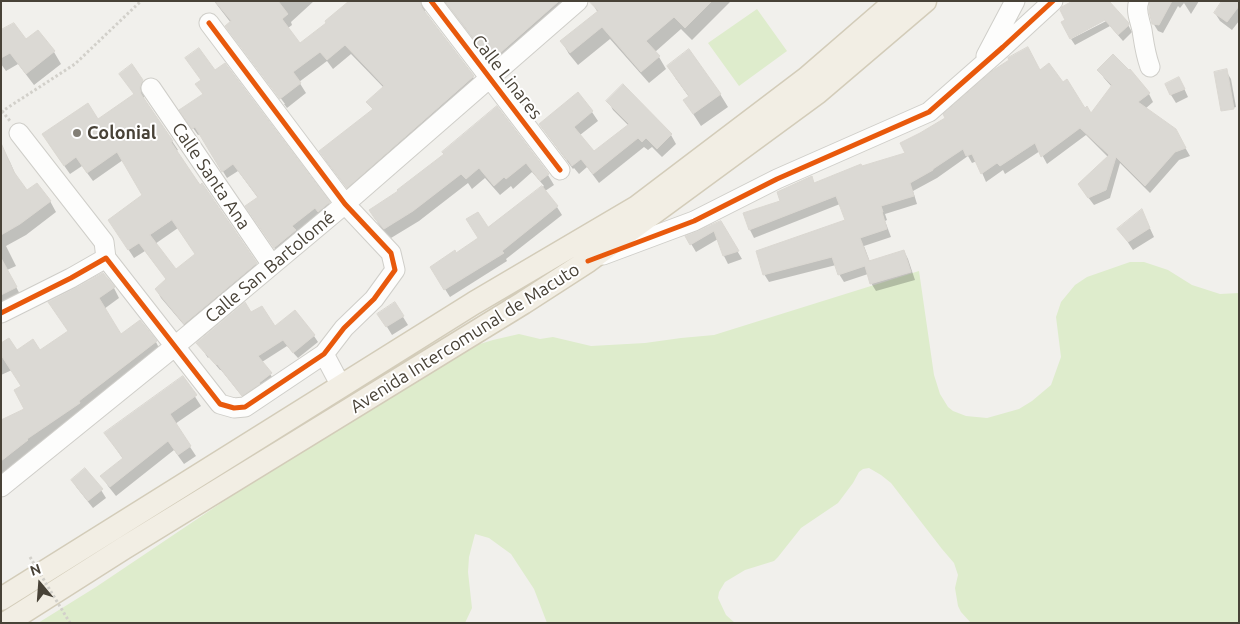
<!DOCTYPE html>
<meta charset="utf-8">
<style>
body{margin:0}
#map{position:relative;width:1240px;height:624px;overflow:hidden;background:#f1f0ec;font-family:Ubuntu,sans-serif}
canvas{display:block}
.frame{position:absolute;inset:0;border:2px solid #484237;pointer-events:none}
.north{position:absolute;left:15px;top:559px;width:50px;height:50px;-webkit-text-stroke:4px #fff;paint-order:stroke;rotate:342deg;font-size:14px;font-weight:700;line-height:20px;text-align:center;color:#484237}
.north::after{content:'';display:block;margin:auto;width:18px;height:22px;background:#484237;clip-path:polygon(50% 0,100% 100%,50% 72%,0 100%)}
</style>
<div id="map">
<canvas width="1240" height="624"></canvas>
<div class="frame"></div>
<div class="north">N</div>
</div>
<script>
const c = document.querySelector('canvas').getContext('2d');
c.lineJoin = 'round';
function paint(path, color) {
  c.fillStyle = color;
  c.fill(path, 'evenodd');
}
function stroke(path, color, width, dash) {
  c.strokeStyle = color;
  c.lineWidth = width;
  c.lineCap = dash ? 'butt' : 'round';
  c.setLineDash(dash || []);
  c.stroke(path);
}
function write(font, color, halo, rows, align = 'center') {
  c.font = font + ' Ubuntu,sans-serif';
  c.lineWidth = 4;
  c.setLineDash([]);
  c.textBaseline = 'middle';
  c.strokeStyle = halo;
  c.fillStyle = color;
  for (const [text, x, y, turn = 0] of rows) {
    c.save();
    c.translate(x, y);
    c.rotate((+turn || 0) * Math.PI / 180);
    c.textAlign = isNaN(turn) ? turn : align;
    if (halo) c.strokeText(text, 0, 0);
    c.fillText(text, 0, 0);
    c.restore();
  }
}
paint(new Path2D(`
 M757,9L787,51L739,86L708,43Z
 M1130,262H1144L1168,270L1192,285L1220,294L1239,293V623H971L961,612L958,606L955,588L958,575L954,563L942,549L891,483L881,475L869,468L863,469L859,472L853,483L838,503L801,528L778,557L774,561L745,570L725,582L719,592L718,598L726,615L735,623H547L534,589L511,554L489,538L475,534L469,557L468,572L472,608L465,623H38L96,587L392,388L460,350L493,340L519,334L540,339L553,337L591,346L645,343L681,338L714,335L919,271L934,375L940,394L948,407L953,411L966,416L987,418L1019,409L1032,401L1051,385L1061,357L1056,317L1061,302L1075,285L1087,277Z`), '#deeccc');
paint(new Path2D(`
 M214,1H314L291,22L292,25L288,28L300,45L328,24L351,1H431L425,7V14L473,77L479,86L353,196L326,161L321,151L373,110L368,102L384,88L351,54L333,69L327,61L299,82L306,93L287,108L284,104H285L233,34L231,23Z
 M443,1H572L497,70L447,4Z
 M600,1H731L692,40L681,29L655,52L659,57L666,69L649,83L610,39L578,65L569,54L562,42L598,13L594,6Z
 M1151,1H1199L1191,14L1184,3L1180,8L1178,6L1163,33L1158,31L1153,23Z
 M1239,2V21L1232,30L1220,21L1215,13Z
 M1118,15L1127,23L1132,32L1123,41L1110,26L1075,45L1071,39Z
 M38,31L54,52L61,64L34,85L18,64L6,71L1,64V32L26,41Z
 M668,66L720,94L728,107L701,126L684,100L689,97L676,79Z
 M1099,70L1149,94L1153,102L1145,109L1175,130L1190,156L1179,160L1150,193L1120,163L1110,198L1094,205L1084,192L1108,157L1086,135L1047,164L1040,151L1005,174L1003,170L986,182L977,161L972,163L968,156L937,178L913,191L917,204L885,214L887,220L885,221L891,237L864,246L870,262L904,251L908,259L915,280L876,291L871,283L868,274L844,282L839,274L836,265L769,282L764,274L847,221L840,204L754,238L750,230L745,214L782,202L811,178L815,184L907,154L1040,71L1091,115L1112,87L1104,78Z
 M215,71L329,203L333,210L279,255L251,214L258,198L238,171L227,178L200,134L198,135L185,117L204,94Z
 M1226,71L1231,79L1236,107L1226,110L1221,102Z
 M142,81L148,90L145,93L144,98L145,102L172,141L178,150L176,151L256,264L261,273L190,332L161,298L156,289L167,280L145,251L134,258L115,229L143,195L123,160L93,181L82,166L70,174L49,144L98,121L135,95ZM178,228L196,255L176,271L155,244Z
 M1183,86L1188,97L1176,103L1171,95Z
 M577,94L592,112L598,121L580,135L594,153L629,126L613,110L608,101L671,135L676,144L662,157L652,147L648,150L644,147L599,183L587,167L579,174L574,168L573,169L546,133L541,124Z
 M497,108L548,175L554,185L545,191L557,207L562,215L506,259L507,261L450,297L436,275L456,254L480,239L487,229L544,186L532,172L513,189L511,186L500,195L485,178L472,189L468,183L419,221L391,238L382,230L371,211L399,192L445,155Z
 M4,151L10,162L17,178L27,192L50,201L56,212L26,235L6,246L16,266L7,270L22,298L1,303V153Z
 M1142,211L1154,237L1133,250L1119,229Z
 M720,222L742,259L728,264L724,256L718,239L696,252L687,237Z
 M114,288L119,298L104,309L121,336L140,321L156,342L161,352L84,414L31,450L32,451L3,474L1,472V421L26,409L22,387L12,370L1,375V345L17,352H40L69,332L50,303Z
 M395,304L408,325L392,335L379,314Z
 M251,314L275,328L314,336L318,342L298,358L287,346L262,362L274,380L246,401L221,370H220L209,357L208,358L198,343Z
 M183,378L201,406L175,424L196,456L184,464L174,450L116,496L108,486L102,476L123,459L106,434Z
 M72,480L101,490L106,498L93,508L77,488Z`), '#0003');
const building = new Path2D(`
 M215,1H278L288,14L282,19L300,43L326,23L325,21L349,1H420L422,8L474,76L347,188L319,151L373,109L366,102L384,86L345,45L327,60L320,52L293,72L301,83L280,99L225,26L231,21Z
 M445,1H559L491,61Z
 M589,1H712L685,28L674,17L646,41L660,56L641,72L602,27L570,53L560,41L598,11Z
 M1073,1H1109L1128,22L1129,25L1118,35L1105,20L1070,39L1061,22L1065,20L1060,10L1062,7Z
 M1150,1H1172L1159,25L1152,24L1149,11Z
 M1222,1H1239V6L1227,22L1214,13Z
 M14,23L26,39L38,30L55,51L26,74L10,53L1,58V30Z
 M1028,47L1040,70L1049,63L1063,82L1067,79L1085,108L1087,106L1091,113L1112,85L1097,70L1113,54L1129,70L1130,69L1150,93L1138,102L1176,129L1186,148L1175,152L1145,186L1116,157L1106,190L1088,198L1078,184L1109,155L1080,128L1041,157L1035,143L1000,166L997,163L981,174L972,154L966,156L963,149L933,169V170L910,183L914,196L881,206L883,212H882L887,229L860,238L869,261L904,250L911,272L870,284L865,266L838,275L832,257L763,275L756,251L845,220L836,196L749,230L743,213L780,201L777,192L812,176L814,183L861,164L862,166L905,153L900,143L920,133L945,118L943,114L992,71L1009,60L1008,58Z
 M199,48L215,70L225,63L330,202L318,212L315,208L292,226L296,230L274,248L245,206L258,197L233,164L222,172L195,127L192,129L179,110L203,94L195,84L201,80L185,58Z
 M689,49L721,94L693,114L683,100L689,96L667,66Z
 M132,64L143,80L141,84L140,88L141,94L173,141L171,142L200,185L202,183L257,263L184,324L155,289L166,279L139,243L128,250L108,220L142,195L117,152L87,173L76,157L64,166L42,134L88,103L98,119L134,94L119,74ZM172,220L195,254L176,269L150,235Z
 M1227,69L1234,109L1221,111L1214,72Z
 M1179,77L1185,89L1170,95L1165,84Z
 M623,84L672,134L657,149L646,138L642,142L638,138L593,174L581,159L572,166L568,160H567L539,124L578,92L593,111L574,127L594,151L629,124L606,101Z
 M497,106L549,174L540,181L526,163L506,179L504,177L494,186L479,168L466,179L461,174L413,211L384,229L375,219L369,210L398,191L397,190L444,154L442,152Z
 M1,143L14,172L27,190L37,183L51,201L20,224L1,235Z
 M542,186L558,206L502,251L504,253L444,290L430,267L455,250L456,253L478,238L466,219L478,212L488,227Z
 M1142,209L1150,228L1128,242L1117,229Z
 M721,221L739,251L723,256L714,231L690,245L685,236Z
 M1,258L17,287L1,295Z
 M103,273L115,287L99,298L121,334L140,320L157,341L79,401L80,403L27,439L28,440L1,461V420L24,409L14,390L21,386L1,355V343L9,338L17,350L33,339L40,350L68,331L48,302Z
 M245,302L251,312L262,306L275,326L295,310L315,335L293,353L283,340L258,356L272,373L259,383L260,384L242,396L217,364L216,365L196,343Z
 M395,302L404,316L386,327L377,314Z
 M183,376L197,395L170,414L191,446L178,455L168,441L110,487L100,476L123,458L104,433Z
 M85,468L103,489L88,501L71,480Z`);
paint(building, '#dbd9d4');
stroke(building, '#dad7d1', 1);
const minor = new Path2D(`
 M431,1L560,170
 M1139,1C1135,11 1140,20 1142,30C1144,43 1145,53 1150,67
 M986,56L1015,1
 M151,88L272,265
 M19,133L104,242L106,258
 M603,255L694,221L777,179L929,112L1003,47L1053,1
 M106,258L220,404L234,408L245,407L324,354L344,328L374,299L395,270L391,253L345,204L209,23
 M1,313L71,278L106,258
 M324,354L341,386
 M1,487L174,347L345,204L578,1`);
const major = new Path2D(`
 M1,599L474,303L637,207L807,78L896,1
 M6,623L124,548L523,303L588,261L817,93L925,1`);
stroke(minor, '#cfcec9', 21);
stroke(major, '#d3ccb9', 25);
stroke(new Path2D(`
 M2,111L10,121
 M1,112L75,64L141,1`), '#d2d0ca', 3, [2.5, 2.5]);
stroke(minor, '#fdfdfc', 19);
stroke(major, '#f2eee4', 22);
stroke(new Path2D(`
 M30,557L70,623`), '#d2d0ca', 3, [2.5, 2.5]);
stroke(new Path2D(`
 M431,1L560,170
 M588,261L694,221L777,179L929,112L1003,47L1053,1
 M1,313L71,278L106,258L220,404L234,408L245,407L324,354L344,328L374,299L395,270L391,253L345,204L209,23`), '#e8590c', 5);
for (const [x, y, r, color] of [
 [77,133,5,"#837f76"]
]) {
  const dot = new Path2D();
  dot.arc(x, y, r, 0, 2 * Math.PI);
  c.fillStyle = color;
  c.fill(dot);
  stroke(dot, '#fff', 2);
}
write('18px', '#484237', '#fff', [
 ["Calle Linares",507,77,52],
 ["Calle Santa Ana",211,176,56],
 ["Calle San Bartolomé",270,267,-40],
 ["Avenida Intercomunal de Macuto",465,338,-32]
]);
write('bold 18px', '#484237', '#fff', [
 ["Colonial",87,133]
], 'left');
</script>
